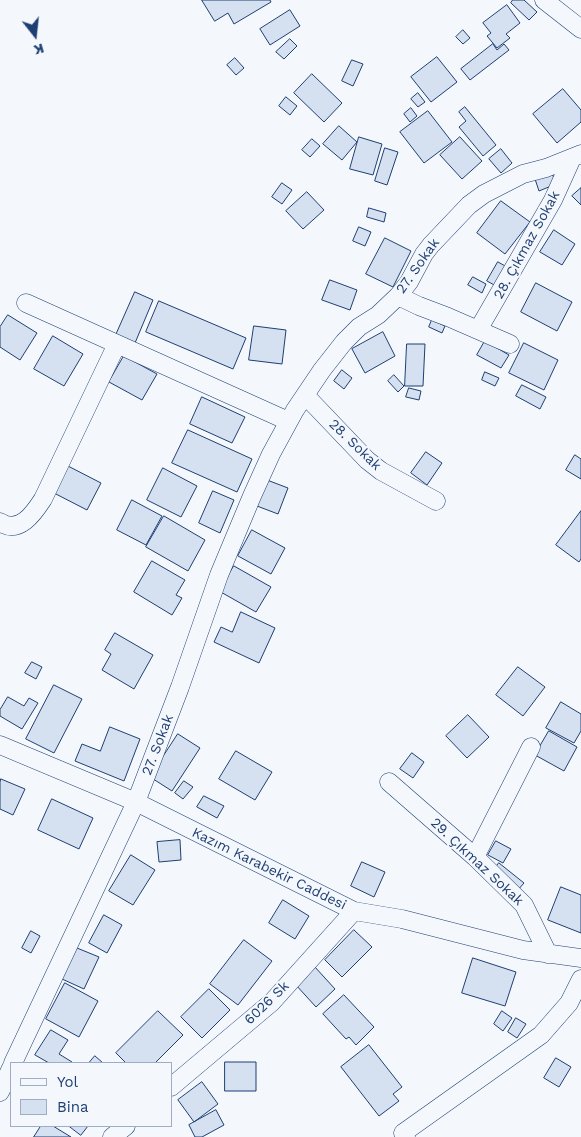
<!DOCTYPE html>
<meta charset="utf-8">
<style>
body{margin:0}
#map{position:relative;width:581px;height:1137px;overflow:hidden;background:#f4f7fb;font-family:"Work Sans",sans-serif}
canvas{display:block}
.legend{position:absolute;left:10px;top:1062px;width:162px;height:65px;box-sizing:border-box;background:#f4f7fb;border:1px solid #9eadc5;margin:0;padding:6px 9px;list-style:none;font-size:15px;color:#1d3f73}
.legend li{display:flex;align-items:center;gap:10px;height:25px}
.legend b{width:25px;border:1px solid #9eadc5}
.north{position:absolute;left:10px;top:10px;width:50px;height:50px;-webkit-text-stroke:4px #f4f7fb;paint-order:stroke;rotate:164deg;font-size:14px;font-weight:700;line-height:20px;text-align:center;color:#1d3f73}
.north::after{content:'';display:block;margin:auto;width:18px;height:22px;background:#1d3f73;clip-path:polygon(50% 0,100% 100%,50% 72%,0 100%)}
</style>
<div id="map">
<canvas width="581" height="1137"></canvas>
<ul class="legend">
<li><b style="height:6px;background:#f4f7fb"></b>Yol</li>
<li><b style="height:14px;background:#d5e0f0"></b>Bina</li>
</ul>
<div class="north">K</div>
</div>
<script>
const c = document.querySelector('canvas').getContext('2d');
c.lineJoin = 'round';
function paint(path, color) {
  c.fillStyle = color;
  c.fill(path, 'evenodd');
}
function stroke(path, color, width, dash) {
  c.strokeStyle = color;
  c.lineWidth = width;
  c.lineCap = dash ? 'butt' : 'round';
  c.setLineDash(dash || []);
  c.stroke(path);
}
function write(font, color, halo, rows, align = 'center') {
  c.font = font + ' "Work Sans",sans-serif';
  c.lineWidth = 4;
  c.setLineDash([]);
  c.textBaseline = 'middle';
  c.strokeStyle = halo;
  c.fillStyle = color;
  for (const [text, x, y, turn = 0] of rows) {
    c.save();
    c.translate(x, y);
    c.rotate((+turn || 0) * Math.PI / 180);
    c.textAlign = isNaN(turn) ? turn : align;
    if (halo) c.strokeText(text, 0, 0);
    c.fillText(text, 0, 0);
    c.restore();
  }
}
const building = new Path2D(`
 M202,0H270L271,2L234,24L228,13L215,21Z
 M513,0H524L537,12L529,20L511,3Z
 M507,5L520,23L506,34L510,38L497,48L487,36L491,33L483,23Z
 M290,10L300,26L270,45L260,29Z
 M463,30L470,38L463,44L456,37Z
 M290,39L297,46L284,59L276,52Z
 M493,44L497,50L504,44L509,50L470,80L461,69Z
 M437,57L457,82L431,102L411,77Z
 M235,58L244,68L236,75L227,65Z
 M352,60L363,64L353,86L342,81Z
 M312,74L342,103L324,122L294,93Z
 M563,89L581,110V122L557,143L533,114Z
 M418,93L425,102L418,107L411,99Z
 M286,97L297,106L290,115L279,106Z
 M465,107L496,145L483,156L459,127L466,121L459,112Z
 M411,108L417,116L410,122L404,114Z
 M428,111L452,142L424,163L400,132Z
 M339,126L357,142L342,160L323,144Z
 M359,137L382,144L373,175L350,169Z
 M460,137L482,161L462,179L440,155Z
 M312,139L320,146L310,157L302,150Z
 M385,148L398,152L387,185L375,181Z
 M501,149L512,163L501,173L489,159Z
 M552,173L556,184L539,191L535,179Z
 M282,183L292,190L282,204L272,197Z
 M581,188V205L572,196Z
 M307,192L324,210L303,229L286,211Z
 M501,201L530,222L505,254L477,233Z
 M369,208L386,213L384,222L367,217Z
 M359,227L371,232L365,246L353,241Z
 M554,230L575,244L562,265L540,252Z
 M385,238L411,251L393,287L366,274Z
 M498,262L507,267L496,286L487,281Z
 M473,277L486,284L482,293L468,285Z
 M330,280L357,290L350,310L322,300Z
 M536,283L572,302L557,331L521,312Z
 M135,292L153,300L135,343L116,335Z
 M159,301L246,338L233,369L146,332Z
 M8,315L37,333L20,360L0,347V327Z
 M432,320L445,326L442,333L429,327Z
 M254,326L286,330L282,364L249,360Z
 M383,332L395,356L365,373L352,349Z
 M53,336L83,354L64,386L34,369Z
 M485,341L509,355L501,368L477,355Z
 M524,343L558,360L544,390L509,373Z
 M407,344H425L423,386H405Z
 M124,356L157,374L142,400L109,382Z
 M342,370L352,378L344,389L334,381Z
 M485,372L499,378L495,386L482,380Z
 M394,375L404,386L398,392L388,381Z
 M522,385L546,397L540,409L516,396Z
 M409,388L421,391L419,400L406,397Z
 M202,397L245,417L232,443L190,424Z
 M188,430L252,459L237,492L172,463Z
 M426,452L442,463L427,485L411,473Z
 M575,455L581,459V479L566,470Z
 M66,465L101,483L87,510L52,492Z
 M163,468L197,486L181,517L147,500Z
 M267,480L288,488L278,514L257,506Z
 M213,491L234,500L220,533L199,523Z
 M132,500L162,516L146,545L117,530Z
 M581,511V559L579,562L556,545Z
 M164,516L205,540L188,571L146,547Z
 M252,530L285,548L271,574L238,556Z
 M152,561L185,580L176,595L182,598L172,615L134,592Z
 M234,566L271,587L256,612L219,591Z
 M241,612L275,628L259,663L214,642L221,627L232,632Z
 M115,633L153,655L134,689L102,670L111,654L105,650Z
 M32,662L42,667L36,679L25,673Z
 M518,667L545,687L523,716L496,695Z
 M54,685L82,699L54,753L26,739Z
 M8,697L24,706L29,698L38,703L22,729L0,716V710Z
 M561,702L581,714V731L574,743L546,728Z
 M468,715L489,737L467,758L446,736Z
 M110,727L140,739L124,781L75,761L82,744L100,751Z
 M549,731L577,747L564,771L535,755Z
 M178,734L200,748L172,791L150,777Z
 M236,751L272,772L255,800L219,779Z
 M412,753L424,762L413,778L400,769Z
 M1,779L25,789L13,815L0,809V783Z
 M184,781L193,787L183,799L175,793Z
 M204,796L224,806L217,818L197,807Z
 M52,799L93,818L79,849L38,830Z
 M180,840L181,860L159,862L157,842Z
 M496,841L511,849L503,863L488,855Z
 M131,855L155,870L133,905L109,891Z
 M362,862L385,872L374,897L351,886Z
 M499,863L524,883L517,891L493,871Z
 M561,887L581,895V933L548,920Z
 M283,900L309,916L295,939L269,923Z
 M104,915L122,925L107,953L89,943Z
 M354,930L372,947L342,977L325,960Z
 M31,931L40,936L31,953L22,948Z
 M244,940L272,961L238,1005L210,984Z
 M77,948L99,957L84,989L62,979Z
 M473,958L516,972L505,1006L462,993Z
 M314,966L335,989L316,1007L295,984Z
 M65,983L98,1001L79,1037L46,1019Z
 M209,989L230,1010L202,1038L181,1017Z
 M344,995L374,1027L356,1045L349,1037L346,1039L323,1014Z
 M158,1011L183,1035L155,1063H126L116,1053Z
 M502,1011L512,1018L503,1031L494,1024Z
 M516,1018L526,1024L517,1038L508,1032Z
 M51,1030L68,1040L59,1054L72,1062L71,1063H49L35,1055Z
 M369,1045L402,1087L393,1094L399,1101L379,1116L341,1067Z
 M95,1056L103,1063H89Z
 M556,1058L571,1067L559,1087L544,1078Z
 M225,1062H256V1091H225Z
 M202,1082L218,1104L194,1122L178,1100Z
 M216,1110L224,1125L202,1137H195L189,1125Z
 M41,1126H53L71,1137H34Z
 M69,1126H88L81,1135Z`);
paint(building, '#d5e0f0');
stroke(building, '#1d3f73', 1);
const street = new Path2D(`
 M544,0L581,29
 M398,296L419,306L448,317L510,344
 M26,303L288,421
 M478,330L553,200L572,158
 M305,395L367,460L381,471L436,501
 M0,522C19,535 34,513 43,499L117,344
 M0,745L136,802L354,911L402,919L523,950L581,958
 M389,782L475,857L524,905L548,954
 M475,857L531,747
 M13,1063L136,802L180,687L219,575L252,496L271,454L295,410L322,370L344,342L359,327L378,315L398,296L409,282L424,254L431,245L469,205L484,194L523,174L546,168L581,154
 M171,1087L272,1002L354,911
 M0,1092L11,1068
 M112,1137L126,1126
 M406,1137L403,1133L541,1035L569,1003L581,979`);
stroke(street, '#1d3f73', 19);
stroke(street, '#f4f7fb', 18);
write('14px', '#1d3f73', '#f4f7fb', [
 ["28. Çıkmaz Sokak",527,245,-61],
 ["27. Sokak",418,266,-55],
 ["28. Sokak",355,445,44],
 ["27. Sokak",158,745,-69],
 ["29. Çıkmaz Sokak",477,862,43],
 ["Kazım Karabekir Caddesi",269,869,26],
 ["6026 Sk",267,1003,-44]
]);
</script>
